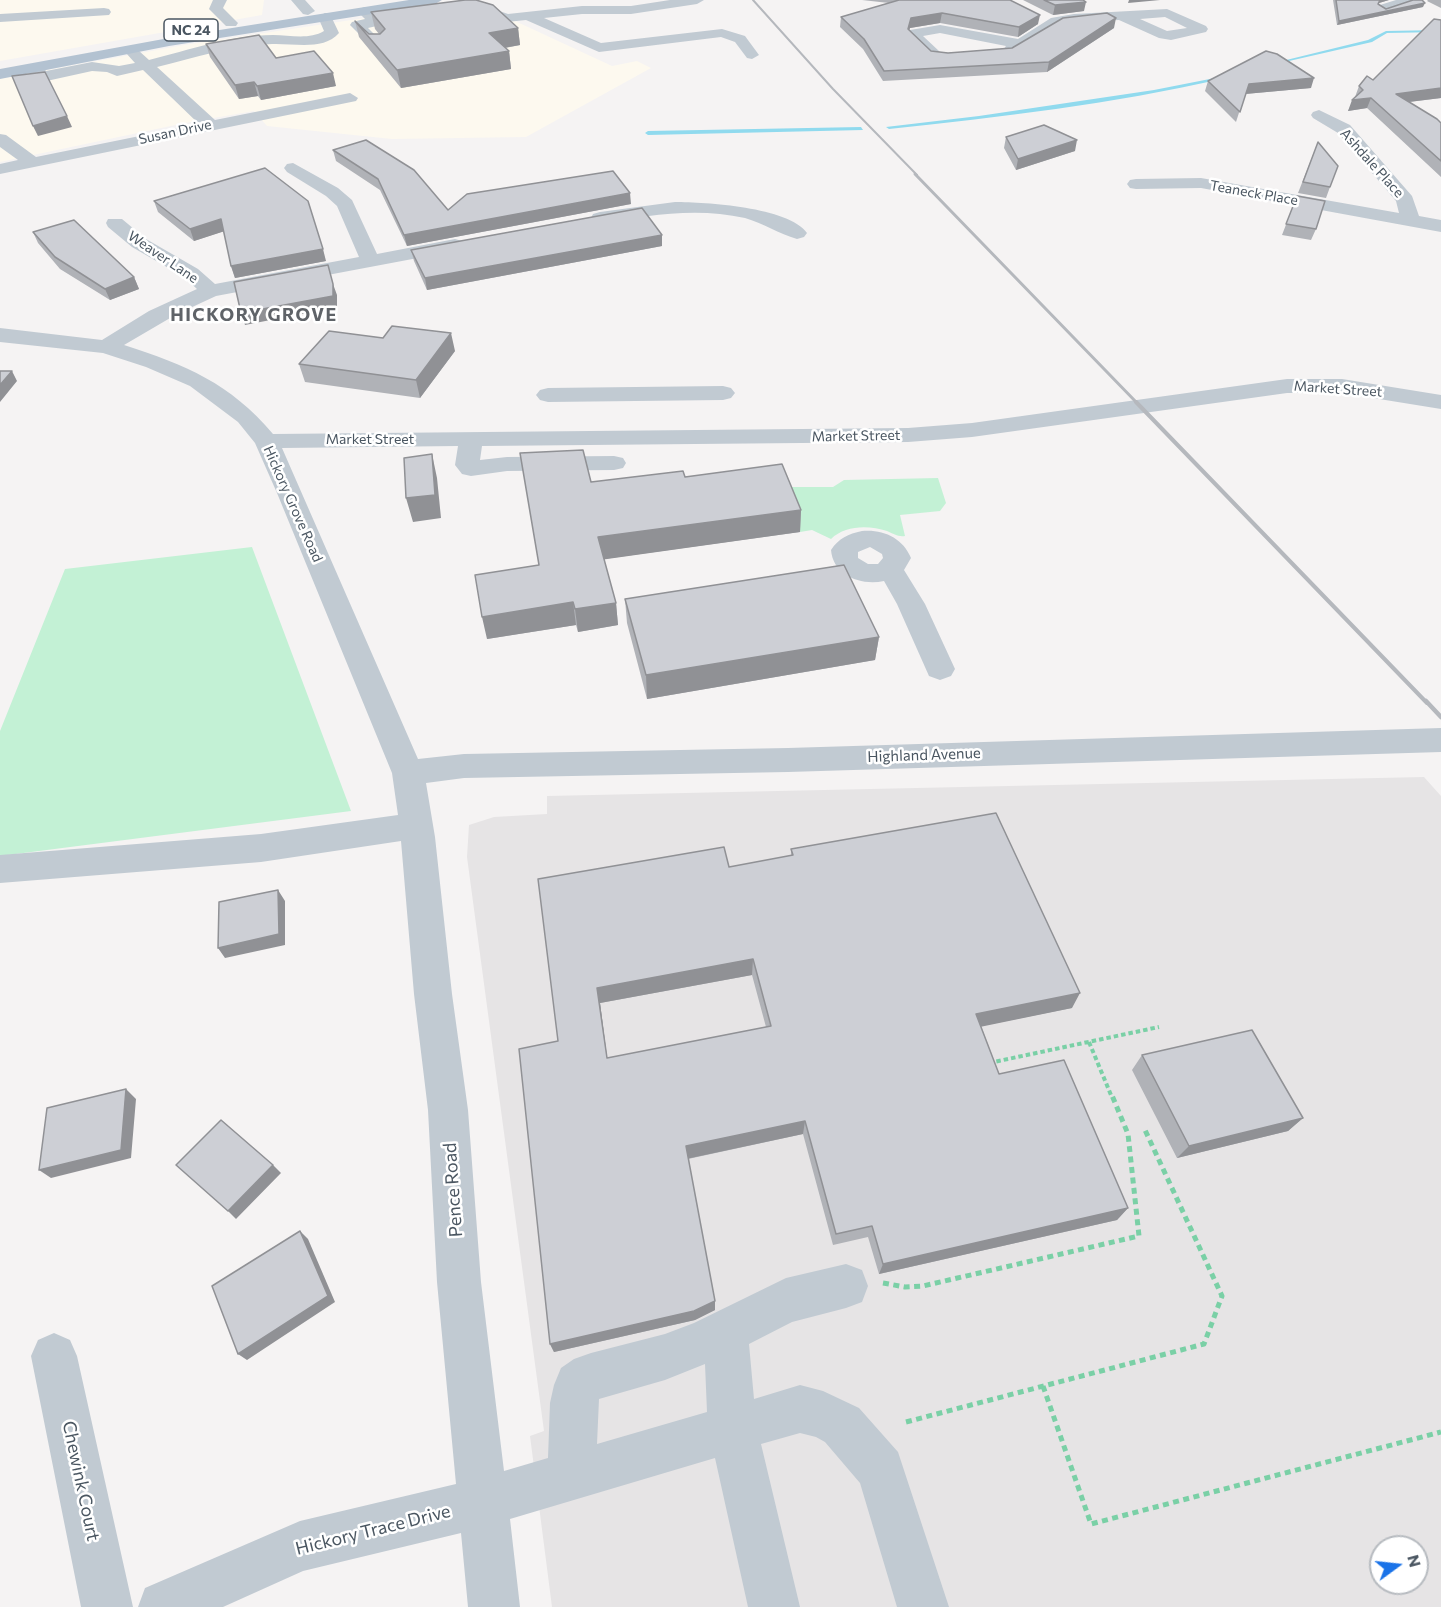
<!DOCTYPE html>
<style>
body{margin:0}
#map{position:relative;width:1441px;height:1607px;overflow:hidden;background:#f5f3f3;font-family:Commissioner,sans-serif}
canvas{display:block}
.north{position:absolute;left:1369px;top:1535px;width:60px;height:60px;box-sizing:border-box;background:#fff;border:2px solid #b7bbc0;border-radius:50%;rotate:75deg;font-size:16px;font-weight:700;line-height:24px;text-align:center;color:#4a5661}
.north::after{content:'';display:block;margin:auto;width:21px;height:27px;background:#1a73e8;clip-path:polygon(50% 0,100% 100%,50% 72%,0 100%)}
</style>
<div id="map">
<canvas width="1441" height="1607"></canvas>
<div class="north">N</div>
</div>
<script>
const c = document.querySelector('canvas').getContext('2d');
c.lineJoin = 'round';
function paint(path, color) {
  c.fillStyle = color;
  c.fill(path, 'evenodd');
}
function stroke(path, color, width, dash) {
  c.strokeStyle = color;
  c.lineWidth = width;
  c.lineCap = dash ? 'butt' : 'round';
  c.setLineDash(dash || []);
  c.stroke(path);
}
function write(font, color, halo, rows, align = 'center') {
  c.font = font + ' Commissioner,sans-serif';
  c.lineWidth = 5;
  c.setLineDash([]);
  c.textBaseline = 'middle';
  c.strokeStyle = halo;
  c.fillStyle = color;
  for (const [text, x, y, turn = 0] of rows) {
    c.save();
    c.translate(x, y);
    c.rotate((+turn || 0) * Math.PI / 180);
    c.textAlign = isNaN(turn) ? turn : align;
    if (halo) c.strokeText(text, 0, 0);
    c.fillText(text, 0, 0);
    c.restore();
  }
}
paint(new Path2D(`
 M0,0H264L262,15L0,61Z
 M452,5L487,8L612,66L637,61L651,68L526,137L392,139L267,126L254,111L185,123L0,162V79L184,45Z`), '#fdf9ef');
paint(new Path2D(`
 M1424,777L1441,796V1607H552L530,1436L544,1431L467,857L469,825L494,817L547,814V796ZM1381,1547H1417V1583H1381Z`), '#e6e4e5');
paint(new Path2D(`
 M938,478L946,503L940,511L900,515L905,536C898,537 894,534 887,531C869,525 845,525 831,539L812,530L800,532L785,497L786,487H833L844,480Z
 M252,547L351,811L0,856V731L65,569Z`), '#c3f1d5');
paint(new Path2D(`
 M1441,30V32L1387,33L1372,42L1276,64L1274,63L1368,40L1386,31Z
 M1220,77L1222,79C1112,104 1000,117 889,129L886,127L979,116L1154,90Z
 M861,127L863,130L648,135L645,133L648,131Z`), '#90daee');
stroke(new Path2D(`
 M1089,1042L1111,1095
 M989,1063L1159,1027`), '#7ad0a6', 4, [4.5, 3]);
stroke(new Path2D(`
 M883,1283L905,1287L923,1286L1139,1236L1128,1134L1111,1093
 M1043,1386L1091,1524L1441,1432
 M906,1422L1204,1344L1222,1296L1145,1130`), '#7ad0a6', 5, [6, 4.5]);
paint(new Path2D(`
 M213,0H227L223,8L238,23L236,26H226L209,9Z
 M291,0H305L315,11L308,15L303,14Z
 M670,0H704L697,4L631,14H582L544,18L601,43L722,29L745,36L759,55L752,59L747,58L735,42L721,37L599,52L526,20L507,22L483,14L460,12L458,9L465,5L485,6L508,14L582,6H631Z
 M1396,0H1417L1415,3L1385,12L1378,8L1380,5Z
 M364,7L369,8L383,22L381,25L368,28L386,46L384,49H374L350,25L352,22L365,19L357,11Z
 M104,8L109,9L111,12L109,15L0,22V14Z
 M1167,9L1206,26L1208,29L1206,32L1171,40L1159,38L1119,20L1074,22L1060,25L1010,54L1003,50L1006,46L940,33L923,36L940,52L956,54L958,57L956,60C935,65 920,53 908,37L910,30L940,25L1018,39L1051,18L1074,14ZM1165,17L1187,28L1167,31L1140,19Z
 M325,13L330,14L339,33C324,51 293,43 272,44C233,45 194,58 157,67L215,120L350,93L358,98L356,101L0,174V164L18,160L0,147V134L6,135L36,157L199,124L143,70L117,76L107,72L92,71L42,82L37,80L27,67L30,64H40L46,71L92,62L119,66L135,63L126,53L133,49L138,50L149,60C189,50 231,35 273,35C290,35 309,40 324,31L318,17Z
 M1319,110L1350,125L1412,196L1419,216L1441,220V232L1201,188L1136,189L1130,188L1127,184L1130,180L1136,179L1201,178L1399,213L1396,201L1338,133L1313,118L1311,115L1313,112Z
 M293,163L338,188L352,200L377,254L455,239L462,241L465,245L462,249L455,251L216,296L177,314L124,345C186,365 230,383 273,434L908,428L972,423L1287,379H1342L1441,395V409L1342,393H1287L972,437L908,442L482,446L480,460L507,457L614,456L623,458L626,463L623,468L614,470L507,471L471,476L462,474L455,465L458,446L282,448L418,759L464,754L788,748L1441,728V752L788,772L464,778L426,783L435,837L452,994L468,1110L481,1282L504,1471L548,1458L550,1403L554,1385L561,1368L574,1359L591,1353L665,1334L694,1323L786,1278L846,1264L862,1270L868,1286L862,1302L846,1308L792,1322L749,1344L754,1399L800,1385L823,1391L859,1408L898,1452L949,1607H897L860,1483L825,1442L816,1437L800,1433L761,1444L800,1607H748L715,1458L510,1519L520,1607H468L461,1533L303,1571L223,1607H138L145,1588L300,1521L456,1484L437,1282L428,1110L414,994L401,841L261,862L0,883V855L261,834L398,815L392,773L277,493L255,443L238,422L190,386L146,367L103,353L0,342V328L102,340L149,311L197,289L184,277L132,247L108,227L106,223L108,219H122L146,239L198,269L215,284L359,257L337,206L326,196L287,172L284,168L287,164ZM705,1364L707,1412L597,1444L599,1399L665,1380Z
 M675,202C705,202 789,207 807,233L804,237L797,239C779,234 763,223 745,218C697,207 647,215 600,224L593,222L591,218L593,214L600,212Z
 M723,386L731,388L735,393L731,398L723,400L548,402L540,400L536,395L540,390L548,388Z
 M862,531C883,529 903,538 911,558L904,570L925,604L955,669L951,676L940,680L929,676L897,604L884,581C860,586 833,575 831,550C839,538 848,534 862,531ZM870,547L882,554L883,558L878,564H868L858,558V552Z
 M54,1333L70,1340L77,1356L133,1607H81L31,1356L38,1340Z`), '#c1cad2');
paint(new Path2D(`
 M409,0H442L435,4L169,46L0,79V69L169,38Z`), '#b3c2d1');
stroke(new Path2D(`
 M753,0L833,89L917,175`), '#b5b8bd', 2);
stroke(new Path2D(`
 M915,174L1138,404`), '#b5b8bd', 3);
stroke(new Path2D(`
 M1136,402L1427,703`), '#b5b8bd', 4);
stroke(new Path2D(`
 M1426,701L1441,717`), '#b5b8bd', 4.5);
paint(new Path2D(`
 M862,0H1010L1038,24L1018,37L940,23L910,28L909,30L931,51L948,53L1012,48L1114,28L1047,72L883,81L863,49L840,27L841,17L889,3Z
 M1023,0H1083L1084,11L1053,15Z
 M1333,0H1389L1379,3L1378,4L1386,9L1423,7L1337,25Z
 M1428,0H1441V8L1427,1Z
 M371,12L518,28L520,45L505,48L509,51L511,69L401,88L359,37L355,21L369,34H379L375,29Z
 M1441,20V98L1409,102L1441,123V177L1367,108L1348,111L1355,97L1359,86L1373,80Z
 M206,44L276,58L336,86L261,100L258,96L239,99L210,57Z
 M1208,81L1311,88L1245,94L1236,122L1205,91Z
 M1006,137L1075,151L1016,170L1004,148Z
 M1318,142L1330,187L1326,198L1298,193Z
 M333,150L448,210L631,204L407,246L380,190L336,161Z
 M1297,196L1316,229L1311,240L1282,235Z
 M154,201L326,261L235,278L231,266L224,231L194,241L158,212Z
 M33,232L134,277L139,289L110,300L60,269L38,243Z
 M662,246L427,290L414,261L411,250Z
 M455,351L420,398L305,382L299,364Z
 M685,477L801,510L800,532L604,559L616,603L618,625L578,632L576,625L487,639L539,565Z
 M625,599L879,637L875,660L647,699L627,623Z
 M791,849L1072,1008L981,1026L999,1074L1128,1208L1117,1220L879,1274L868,1237L833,1245L803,1134L688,1159L715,1301V1310L695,1320L554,1352L550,1344L558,1041L729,867L791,856ZM752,975L766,1027L607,1058L600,1003Z
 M1142,1055L1303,1118L1288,1131L1177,1158L1132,1070Z`), '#b0b2b7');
paint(new Path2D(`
 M1129,0H1160L1128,3Z
 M1380,0H1389L1379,3L1376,9Z
 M1086,2L1084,11L1053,15L1055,5Z
 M1425,3L1423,7L1337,25L1339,21Z
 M942,13L940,23L910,28L906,39L908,29L911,18Z
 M1040,15L1038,24L1018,37L1019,27Z
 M1116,18L1114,28L1047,72L1049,62Z
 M518,28L520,45L492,50L489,33Z
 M509,51L511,69L401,88L397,70Z
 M333,73L336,86L261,100L257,86Z
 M1314,78L1311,88L1245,94L1249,84Z
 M254,82L258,96L239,99L235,85Z
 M1441,88V98L1392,104L1396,94Z
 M1371,98L1367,108L1348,111L1352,100Z
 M67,116L72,127L38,136L33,126Z
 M1077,140L1075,151L1016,170L1018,159Z
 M630,193L631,204L407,246L404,235Z
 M221,219L225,231L194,241L190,229Z
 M662,235V246L427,290L425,278Z
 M323,249L326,261L235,278L231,266Z
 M134,277L139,289L110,300L105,289Z
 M333,284L337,295V307L245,325L241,313Z
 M451,333L455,351L420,398L416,380Z
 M12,371L17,381L0,402V385Z
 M432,454L437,478L441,518L413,522L406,498Z
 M801,510L800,532L600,560L598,537Z
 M573,602L576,625L487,639L482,617Z
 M616,603L618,625L578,632L575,609Z
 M879,637L875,660L647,699L646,675Z
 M278,890L285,901V945L225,958L218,948Z
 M753,959L752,975L600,1003L609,1072L597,988Z
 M1080,993L1072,1008L970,1029L976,1014Z
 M126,1089L136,1099L131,1158L51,1178L39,1170Z
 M1303,1118L1288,1131L1177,1158L1189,1146Z
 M805,1121L803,1134L686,1159V1146Z
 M273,1165L281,1173L236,1219L228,1211Z
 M1128,1208L1117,1220L879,1274L883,1264Z
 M300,1231L308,1239L335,1302L247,1360L238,1354Z
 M715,1301V1310L695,1320L554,1352L550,1344Z`), '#909195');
const building = new Path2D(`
 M465,0H476L493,5L518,28L489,33L509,51L397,70L355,21L369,34H380L385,29L371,12Z
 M899,0H1010L1040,15L1019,27L942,13L911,18L908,29L931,51L948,53L1012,48L1063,18L1107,13L1116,18L1049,62L884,71L864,39L841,17Z
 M1044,0H1083L1086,2L1055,5Z
 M1336,0H1380L1378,4L1386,9L1413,0H1422L1425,3L1339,21Z
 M1434,19L1441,20V88L1396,94L1437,119L1441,123V161L1371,98L1352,100L1363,90L1359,86L1367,76L1373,80Z
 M259,35L276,58L314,51L333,73L257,86L254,82L235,85L206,44Z
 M1266,51L1277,54L1314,78L1249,84L1240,112L1208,81Z
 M45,72L67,116L33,126L12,76Z
 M1044,125L1077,140L1018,159L1006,137Z
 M366,140L414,170L448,210L467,194L613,171L630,193L404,235L378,179L333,150Z
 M1318,142L1338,166L1330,187L1303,182Z
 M265,168L308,201L323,249L231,266L221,219L190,229L154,201Z
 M1297,196L1325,201L1316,229L1286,224Z
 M642,208L662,235L425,278L411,250Z
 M74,220L134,277L105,289L55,257L33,232Z
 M328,265L333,284V296L241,313L234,282Z
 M392,326L451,333L416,380L299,364L329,331L383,338Z
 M0,371H12L0,385Z
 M583,450L591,482L683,471L685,477L782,464L801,510L598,537L616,603L575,609L573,602L482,617L475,575L539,565L520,453Z
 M432,454L435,495L406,498L404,458Z
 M844,565L879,637L646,675L625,599Z
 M996,813L1080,993L976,1014L999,1074L1064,1060L1128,1208L883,1264L872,1226L836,1234L805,1121L686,1146L715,1301L694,1311L550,1344L519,1049L558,1041L538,879L724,847L729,867L793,855L791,849ZM753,959L771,1026L607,1058L597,988Z
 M278,890L279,934L218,948L219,902Z
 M1252,1030L1303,1118L1189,1146L1142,1055Z
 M126,1089L121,1150L39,1170L47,1108Z
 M221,1120L273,1165L228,1211L176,1165Z
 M300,1231L328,1296L238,1354L212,1286Z`);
paint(building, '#cdcfd5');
stroke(building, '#909195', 1.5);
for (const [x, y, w] of [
 [191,30,54]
]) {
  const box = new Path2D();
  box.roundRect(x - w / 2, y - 11, w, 22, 4.5);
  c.fillStyle = '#fff';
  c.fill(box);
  stroke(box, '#4a5661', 1.5);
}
write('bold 14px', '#4a5661', null, [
 ["NC 24",191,30]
]);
write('14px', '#4a5661', '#fff', [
 ["Susan Drive",175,132,-12],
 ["Ashdale Place",1372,163,48],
 ["Teaneck Place",1254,193,10],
 ["Weaver Lane",163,257,34],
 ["Market Street",1338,389,4],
 ["Market Street",856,436,-1],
 ["Market Street",370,439],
 ["Hickory Grove Road",293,504,66]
]);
write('15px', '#4a5661', '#fff', [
 ["Highland Avenue",924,755,-2]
]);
c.letterSpacing = '1.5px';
write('bold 18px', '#5f6368', '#fff', [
 ["HICKORY GROVE",254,315]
]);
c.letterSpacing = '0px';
write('18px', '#4a5661', '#fff', [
 ["Pence Road",453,1190,-94],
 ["Chewink Court",81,1481,78],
 ["Hickory Trace Drive",373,1530,-14]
]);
</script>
